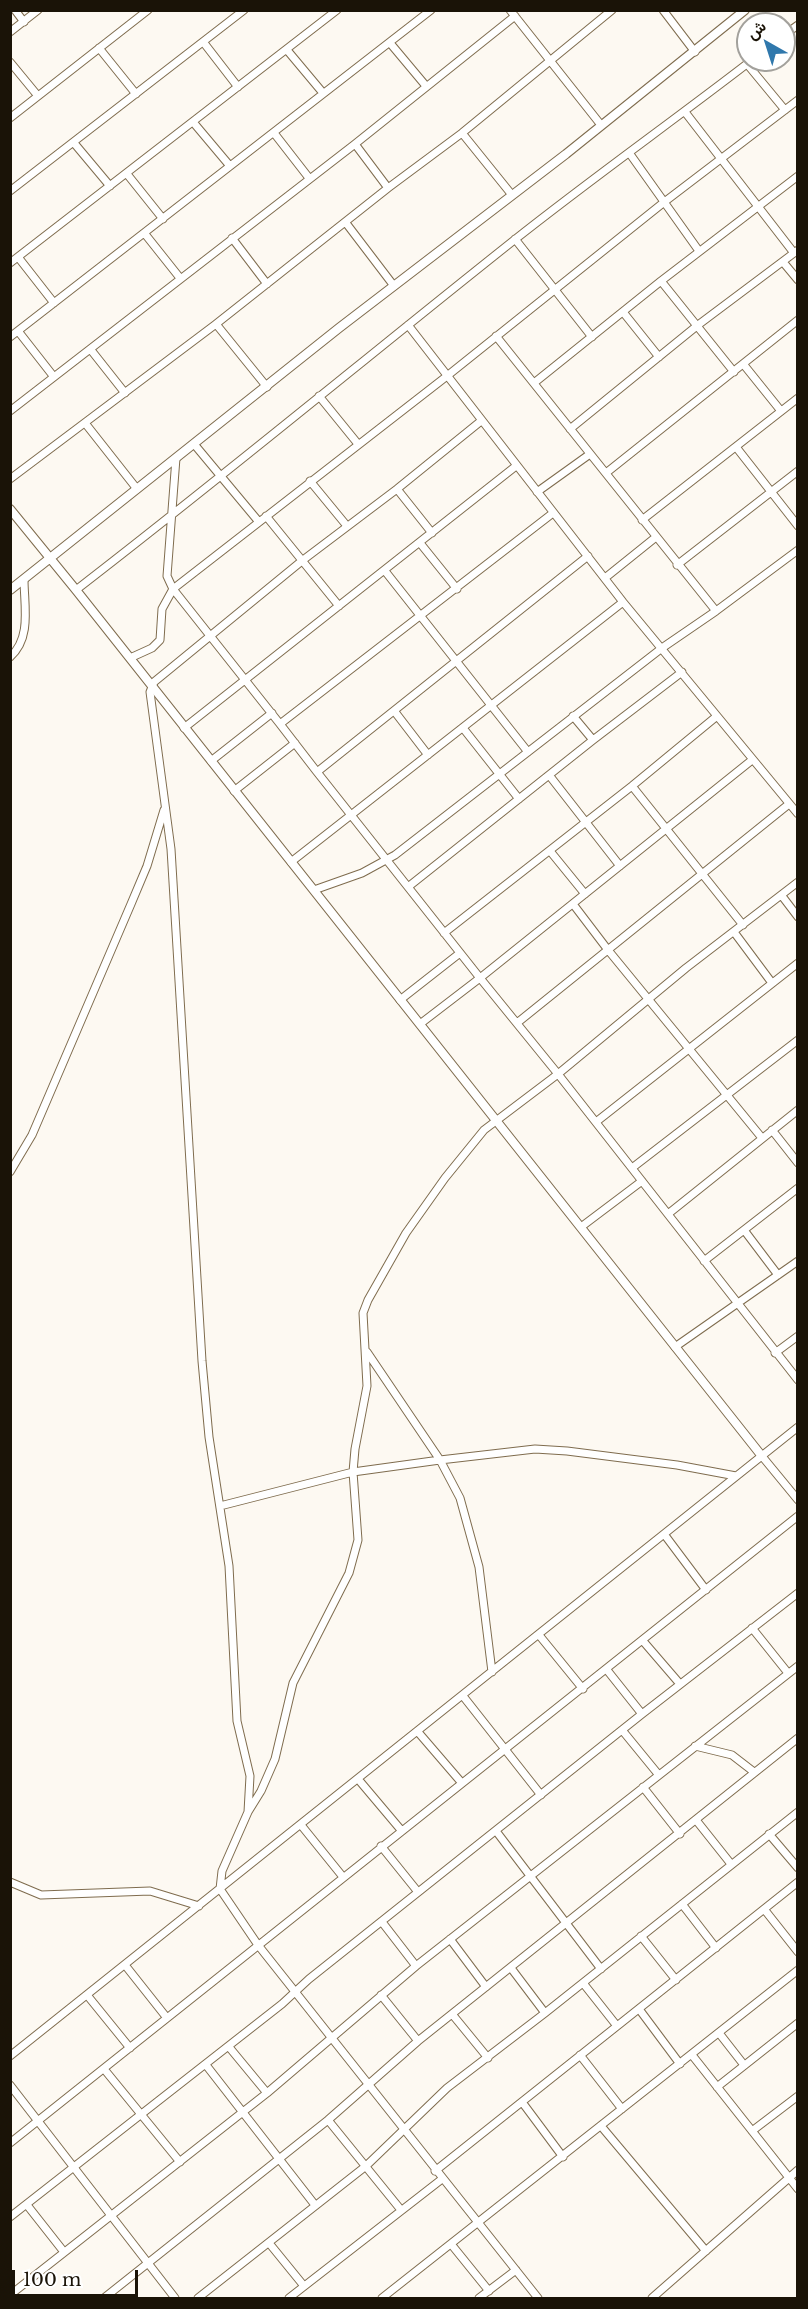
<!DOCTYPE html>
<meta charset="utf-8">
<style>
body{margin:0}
#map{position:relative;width:808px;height:2309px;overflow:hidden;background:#fdf9f2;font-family:"Libre Baskerville",Vazirmatn,serif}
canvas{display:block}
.frame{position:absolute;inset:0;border:12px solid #1a1307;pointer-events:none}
.north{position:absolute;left:736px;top:12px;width:60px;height:60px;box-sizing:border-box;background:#fff;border:2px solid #a3a19c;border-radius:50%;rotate:321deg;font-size:16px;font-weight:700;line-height:24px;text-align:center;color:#1a1307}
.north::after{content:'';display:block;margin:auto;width:21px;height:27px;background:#3078ac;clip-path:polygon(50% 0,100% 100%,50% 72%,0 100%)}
.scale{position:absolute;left:12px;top:2270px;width:126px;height:27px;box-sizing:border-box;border:3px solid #1a1307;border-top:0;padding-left:8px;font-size:18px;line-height:21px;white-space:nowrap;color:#1a1307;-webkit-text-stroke:4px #fff;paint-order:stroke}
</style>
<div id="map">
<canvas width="808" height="2309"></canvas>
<div class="frame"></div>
<div class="north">ش</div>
<div class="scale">100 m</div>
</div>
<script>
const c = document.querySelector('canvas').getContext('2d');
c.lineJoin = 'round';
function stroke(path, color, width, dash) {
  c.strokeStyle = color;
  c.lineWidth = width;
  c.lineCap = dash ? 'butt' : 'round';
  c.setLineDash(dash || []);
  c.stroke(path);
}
const minor = new Path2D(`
 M15,10L24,22
 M510,10L601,125
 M663,10L695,52
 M10,32L38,10
 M784,35L798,25
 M204,43L238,87
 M390,43L426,86
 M99,48L136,94
 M287,50L323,93
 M10,62L38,96
 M747,64L785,110
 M685,112L794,253
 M10,118L148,10
 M193,122L230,166
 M274,133L309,178
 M462,133L512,195
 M74,143L110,186
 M355,144L388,188
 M630,154L699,251
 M127,174L163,219
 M10,191L244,10
 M346,223L394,286
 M145,234L180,278
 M232,238L267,284
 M515,239L592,337
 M18,257L54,303
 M783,262L798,280
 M10,263L337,10
 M661,281L734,372
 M623,312L659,357
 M216,324L267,387
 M408,325L623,602L798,814
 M18,331L54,377
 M496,336L716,611
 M10,337L431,10
 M91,350L125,393
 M744,365L781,411
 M534,383L661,281L798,176
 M319,396L358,444
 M10,411L355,144L515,16
 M481,421L397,489L303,560L154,682L150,692L171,849L202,1361L209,1437L229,1566L237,1721L250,1776L248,1812L222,1871L220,1889L258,1945L538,2298
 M85,423L137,489
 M570,429L698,325L798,250
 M194,444L259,522
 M736,447L798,526
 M606,473L798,320
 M10,479L216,324L388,188L462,133L612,10
 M310,481L347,526
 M397,489L432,533
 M537,492L590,454
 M266,516L339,606
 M642,520L798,398
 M420,543L457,589
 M588,556L317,772L480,978L558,1074L798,1380
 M677,565L798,471
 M385,571L528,752
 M605,578L656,537
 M76,590C224,476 367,357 513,241C591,179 673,121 752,60
 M10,657C32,638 24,605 24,579
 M130,658L152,648L160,640L162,609L173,589L167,576L176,458
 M395,712L428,755
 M573,716L593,740
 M280,724L173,589L447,376L663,203L798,100
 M184,728L516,466
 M463,728L519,799
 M211,761L272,713
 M317,772L280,724L553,513
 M549,775L620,866
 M632,786L743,925
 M234,791L295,743
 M550,851L585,894
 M291,862L623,602
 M408,887L593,740L682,672
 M314,890L362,873L395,855L662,648L716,611L798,550
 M782,896L798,917
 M573,904L608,950L762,1138
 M734,932L772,983
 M444,933L632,786L717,716
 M400,1000L460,953
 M517,1023L789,804
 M420,1024L480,978L752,760
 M596,1122L798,963
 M772,1130L798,1163
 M632,1168L798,1040
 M10,1172L32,1135L131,904L147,866L164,810
 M668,1214L798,1110
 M581,1227L642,1181
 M744,1230L778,1275
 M704,1261L798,1188
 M675,1347L798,1261
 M367,1352L440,1460L460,1498L479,1567L492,1672
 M775,1353L798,1336
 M761,1455L798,1500
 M220,1506L353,1472L440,1460L535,1449L567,1451L677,1465L736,1476
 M664,1534L706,1590
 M752,1628L788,1673
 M539,1635L583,1689
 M643,1641L680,1684
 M607,1670L642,1714
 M463,1696L541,1795
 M622,1730L658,1774
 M418,1732L461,1782
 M695,1746L732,1755L754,1772
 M358,1779L401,1830
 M643,1787L680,1834
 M248,1812L261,1791L275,1759L293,1683L349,1573L358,1540L353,1472L355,1449L367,1386L363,1313L368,1300L406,1233L445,1178L484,1130L558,1074L686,968L798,882
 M696,1820L731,1864
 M301,1825L343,1877
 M496,1831L601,1969
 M769,1834L798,1868
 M381,1846L418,1892
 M10,1882L41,1895L150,1891L199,1906
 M682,1904L716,1948
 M764,1909L798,1952
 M382,1922L416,1966
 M641,1936L676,1980
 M450,1939L486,1987
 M125,1965L167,2018
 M511,1968L545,2013
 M583,1983L617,2026
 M87,1995L130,2048
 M381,1995L418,2041
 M639,2009L680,2064
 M452,2014L488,2058
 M719,2033L744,2065
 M229,2047L267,2093
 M580,2055L622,2109
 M692,2055L798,2189
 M10,2056L798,1427
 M206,2065L315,2205
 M104,2069L180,2162
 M10,2085L175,2298
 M717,2087L798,2023
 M522,2102L563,2157
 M328,2120L401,2210
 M601,2126L706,2251
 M752,2131L798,2096
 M10,2143L798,1516
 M435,2171L798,1882
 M27,2205L64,2252
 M10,2217L282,2004L309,1979L642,1714L798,1593
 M269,2243L304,2286
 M451,2244L489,2291
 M10,2295L267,2093L416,1966L798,1666
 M104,2298L328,2120L418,2041L798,1738
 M198,2298L366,2166L447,2088L545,2013L798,1812
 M289,2298L442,2179
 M382,2298L798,1970
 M479,2298L516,2270
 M652,2298L798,2170`);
const tertiary = new Path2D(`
 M10,509L76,590L761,1455
 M10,590L339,328L566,154L745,10`);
stroke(minor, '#7f6c4e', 9);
stroke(tertiary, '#7f6c4e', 10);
stroke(minor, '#fff', 7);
stroke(tertiary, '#fff', 8);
</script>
